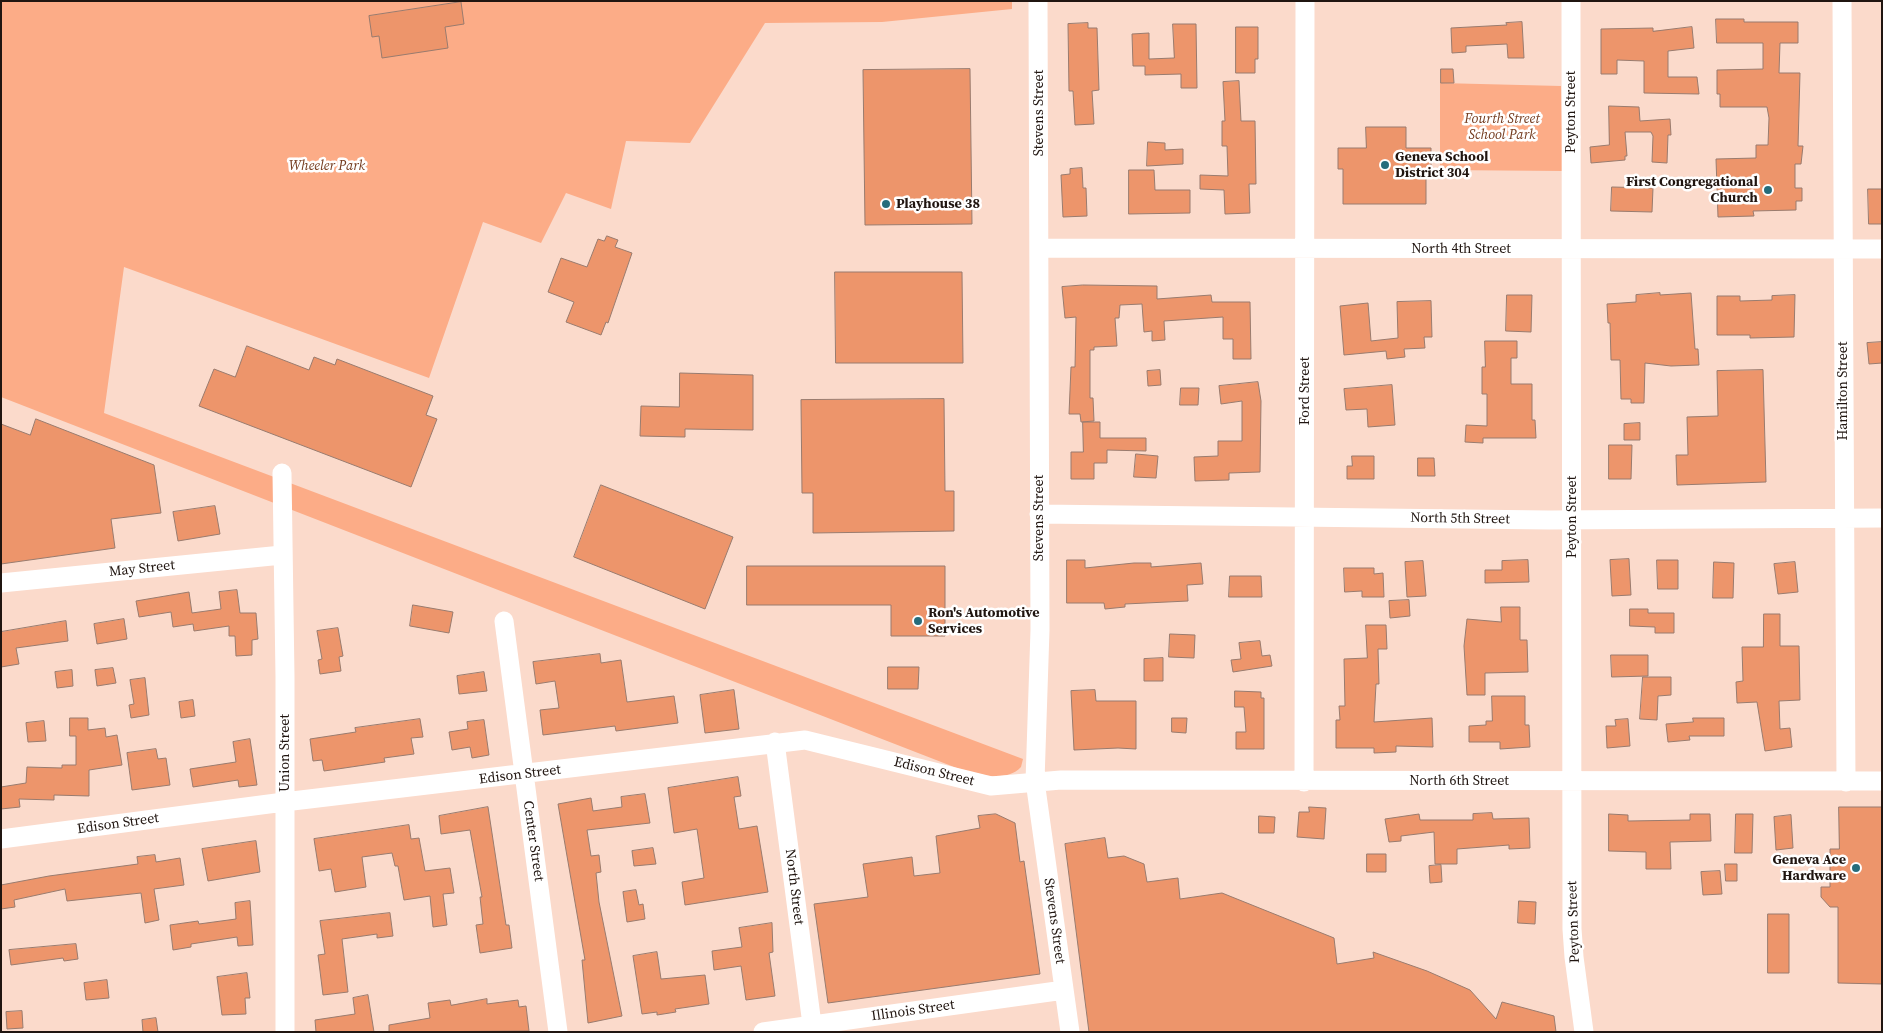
<!DOCTYPE html>
<style>
body{margin:0}
#map{position:relative;width:1883px;height:1033px;overflow:hidden;background:#fbdacb;font-family:"Source Serif 4",serif}
canvas{display:block}
.frame{position:absolute;inset:0;border:2px solid #201510;pointer-events:none}
</style>
<div id="map">
<canvas width="1883" height="1033"></canvas>
<div class="frame"></div>
</div>
<script>
const c = document.querySelector('canvas').getContext('2d');
c.lineJoin = 'round';
function paint(path, color) {
  c.fillStyle = color;
  c.fill(path, 'evenodd');
}
function stroke(path, color, width, dash) {
  c.strokeStyle = color;
  c.lineWidth = width;
  c.lineCap = dash ? 'butt' : 'round';
  c.setLineDash(dash || []);
  c.stroke(path);
}
function write(font, color, halo, rows, align = 'center') {
  c.font = font + ' "Source Serif 4",serif';
  c.lineWidth = 5;
  c.setLineDash([]);
  c.textBaseline = 'middle';
  c.strokeStyle = halo;
  c.fillStyle = color;
  for (const [text, x, y, turn = 0] of rows) {
    c.save();
    c.translate(x, y);
    c.rotate((+turn || 0) * Math.PI / 180);
    c.textAlign = isNaN(turn) ? turn : align;
    if (halo) c.strokeText(text, 0, 0);
    c.fillText(text, 0, 0);
    c.restore();
  }
}
paint(new Path2D(`
 M1,1H1012V9L882,22L765,23L690,143L626,141L611,209L566,193L541,243L483,222L429,378L124,267L104,413L1023,759L1021,767C1008,781 984,776 967,772L1,397Z
 M1440,83L1561,86L1563,171L1440,170Z`), '#fcac87');
const building = new Path2D(`
 M461,2L464,24L445,27L448,48L382,58L379,36L372,37L369,16Z
 M1716,19H1744V22H1798V43H1780L1779,73H1800L1798,146H1803L1801,164H1795V188H1802V201H1796V210L1753,211L1754,216L1718,217L1716,159L1756,158V145H1768L1769,118L1767,107H1720V94H1717V70L1763,69V43H1717Z
 M1522,22L1524,58H1508L1507,44L1466,46V52L1452,53L1451,28L1507,25L1506,23Z
 M1088,23V28H1097L1099,90L1092,91L1094,124L1075,125L1073,91H1069L1068,24Z
 M1173,24H1196L1197,88H1181V74L1145,75V66H1133L1132,34L1149,33V59L1174,58Z
 M1236,27H1258V59H1255V73H1236Z
 M1692,27L1694,48L1668,51V77H1697L1699,94L1644,93V61L1617,60V74H1601V29L1653,28V31Z
 M970,69L972,224L865,225L863,70Z
 M1441,69H1453L1454,83H1441Z
 M1239,81L1241,121H1255L1256,184H1249L1250,213L1225,214L1224,190L1200,189V175L1228,176L1227,146H1222V121H1225L1223,82Z
 M1609,106L1639,107L1640,121L1670,119L1671,135H1668L1667,163L1652,162L1653,136L1651,132H1625L1627,156H1625V160L1591,163L1590,147L1609,145Z
 M1366,127H1406V148H1431V169H1426V204H1343V169H1338V148H1366Z
 M1148,142L1165,143V150L1183,149V164L1147,166Z
 M1082,168L1083,188H1086L1087,216L1063,217L1061,175L1070,174V169Z
 M1129,170H1154L1155,190H1190V213L1129,214Z
 M1612,187L1653,188L1652,212L1611,211Z
 M1868,189H1882V224H1869Z
 M607,236L618,240L615,247L632,253L608,323L606,322L601,335L566,322L574,302L548,292L561,258L587,267L598,239L604,241Z
 M835,272H962L963,363H836Z
 M1083,285L1157,286V299L1211,295L1212,302H1250L1251,359H1233V339H1223V317L1164,321L1165,340L1152,341V331L1144,332L1142,304L1120,305L1119,318H1115L1117,346L1094,347V350H1090V398H1093L1094,421L1081,422L1080,414H1069L1071,367H1075L1076,317L1065,318L1062,287Z
 M1660,293V295L1691,293L1695,349H1698L1699,365L1671,366L1645,363L1644,403H1631V399H1621L1620,360H1611L1610,323H1608L1607,304L1636,302V295Z
 M1507,295H1532L1531,332L1506,331Z
 M1795,295L1794,337L1750,338V335H1717V296H1740V301L1772,300V296Z
 M1431,301L1432,337H1424L1425,348L1404,349L1405,357L1387,359L1386,351L1344,355L1340,306L1368,303L1371,341L1398,338L1397,302Z
 M1485,341H1517V358H1511V384H1532V420H1535L1536,438H1483V443L1465,442L1466,425L1487,426V394H1482V367H1485Z
 M1882,342V363L1869,364L1867,343Z
 M247,346L309,370L314,357L335,365L337,359L433,396L426,415L437,419L411,487L199,406L214,369L235,377Z
 M1160,370L1161,385L1148,386L1147,371Z
 M1763,370L1766,482L1677,485L1676,455H1688L1687,417L1718,416L1717,371Z
 M680,373L753,375V430L685,429V437L640,436L641,406L679,407Z
 M1258,382L1261,401L1260,472L1229,473V480L1195,481L1194,457L1218,456V441H1242V401L1221,404L1219,386Z
 M1392,385L1395,425L1368,427L1367,409L1346,410L1344,389Z
 M1181,388H1199L1198,405H1180Z
 M944,399L945,491H954V531L813,533V493H802L801,400Z
 M36,419L154,465L161,513L111,519L115,548L1,564V424L30,435Z
 M1083,422H1100V438H1146V451L1107,450V463H1094V479H1071V452H1083Z
 M1640,423V440H1624V424Z
 M1609,445H1632L1631,479H1609Z
 M1136,454L1158,456L1156,478L1134,477Z
 M1352,456H1374V479H1347V466H1352Z
 M1418,458H1434L1435,476H1418Z
 M601,485L733,537L705,609L574,557Z
 M215,506L220,534L178,541L173,512Z
 M1629,559L1631,595L1612,596L1610,560Z
 M1067,560H1085V568L1134,563H1151V567L1201,563L1203,584L1187,585L1188,601L1125,604V607L1105,609L1104,603H1067Z
 M1528,560L1529,582L1485,583V570H1502V561Z
 M1657,560H1678V589H1658Z
 M1423,561L1426,596L1407,597L1405,562Z
 M1714,562L1734,563L1733,598H1713Z
 M1795,562L1798,592L1778,594L1774,564Z
 M747,566H945V636H891V605H747Z
 M1344,568H1374V574L1383,573L1384,597H1362V591L1345,592Z
 M1230,576H1261L1262,597H1229Z
 M237,590L240,613H256L258,639L252,640V655L236,656L235,636H229V626L194,631L193,624L173,627L171,612L139,617L136,601L189,592L192,613L221,609L219,592Z
 M1409,600L1410,616L1390,618L1389,601Z
 M413,605L453,612L449,633L410,626Z
 M1501,607H1520V640H1527L1528,672L1485,673V695H1467L1464,646L1467,619L1501,622Z
 M1630,609H1648V613H1674V633H1655V627L1630,626Z
 M1764,614H1780V646H1799L1800,700L1779,701L1780,729L1790,728L1792,747L1765,751L1757,702L1737,703L1736,682L1743,681L1742,647H1763Z
 M124,619L127,639L97,644L94,624Z
 M66,621L68,641L16,648L19,664L1,667V632Z
 M1366,625H1386L1387,649H1378L1379,684H1376L1374,722L1432,718L1433,747L1396,746V752L1374,753V748H1336V720H1340L1339,706H1345L1344,659L1367,658Z
 M338,628L343,656L339,657L341,671L320,674L318,660L322,659L317,631Z
 M1170,634L1195,635L1194,658L1169,657Z
 M1260,641L1262,656L1270,655L1272,666L1233,672L1231,660L1241,659L1239,643Z
 M600,654L601,663L621,660L627,702L674,696L678,723L616,731L615,726L543,735L540,710L559,708L555,681L536,684L533,662Z
 M1611,655H1648V676L1612,677Z
 M1163,658V681H1144V659Z
 M888,667H919L918,689H888Z
 M113,668L116,683L97,686L95,670Z
 M72,670L73,686L57,688L55,672Z
 M484,672L487,691L459,694L457,676Z
 M1643,677H1671V695L1658,696L1657,720L1640,719Z
 M145,678L149,715L131,718L129,705L134,704L130,680Z
 M734,690L739,729L705,733L700,695Z
 M1095,690L1096,701H1136V749L1118,748L1074,750L1071,691Z
 M1235,691L1261,692V698H1264V749H1236V732H1246L1244,707H1235Z
 M1492,696H1525V725H1529L1530,747L1500,749V742H1469V726L1486,725V721H1492Z
 M193,700L195,716L181,718L179,702Z
 M70,718H88V730L105,728L106,737L117,735L122,765L89,770V796L54,795V800L19,799L20,807L1,809V787L26,783L27,767L62,768V765H76V736H70Z
 M1172,718H1187L1186,733L1172,732Z
 M1693,718H1724V736H1689L1690,740L1668,742L1666,724L1693,722Z
 M420,719L423,737L411,738L414,754L384,758L385,762L324,771L322,760L313,761L310,739L356,732L355,728Z
 M1628,719L1630,746L1607,748L1606,726H1616L1615,720Z
 M484,720L489,755L472,758L470,747L452,750L449,732L468,729L467,722Z
 M44,721L46,741L28,742L26,723Z
 M250,739L257,785L239,787L238,780L193,787L190,769L236,762L233,742Z
 M156,749L158,759L166,758L170,785L132,790L127,753Z
 M738,777L741,796L734,797L739,829L757,826L768,892L685,905L682,882L704,878L697,829L674,833L668,788Z
 M645,794L650,823L587,830L591,856L599,855L601,872L596,873L599,902L622,1016L588,1023L582,960H585L558,804L591,798L593,811L622,807L621,797Z
 M488,807L506,925H509L512,948L480,953L476,925L483,924L480,897H482L470,830L441,834L439,816Z
 M1309,807L1326,808L1324,839L1297,837L1299,812H1309Z
 M1839,807H1882V984L1838,983V907H1830L1821,897V887H1830V849H1839Z
 M1492,813L1493,819L1529,818L1530,848L1509,849V845L1457,849V864H1435L1434,832L1401,836V841L1389,842L1385,819L1419,814L1420,820H1473V814Z
 M996,814L1015,823L1020,862L1024,861L1040,974L828,1003L814,904L868,897L863,864L912,857L914,876L940,873L936,836L980,828L978,816Z
 M1609,814L1628,815V821L1690,820V814H1710L1711,841L1670,842L1671,869H1646V852L1609,851Z
 M1736,814H1753L1752,853H1735Z
 M1791,815L1793,848L1776,850L1774,817Z
 M1259,816L1275,817L1274,833H1259Z
 M409,825L411,839L419,838L425,871L450,868L454,893L443,894L447,925L433,927L430,896L404,900L398,866H395L392,853L362,857L366,887L335,892L331,869L319,871L314,839Z
 M1105,838L1108,858L1124,856L1144,864L1147,882L1178,878L1180,899L1222,893L1334,938L1337,964L1374,958L1373,952L1427,971L1470,990L1496,1019L1502,1002L1554,1016L1556,1032H1089L1065,844Z
 M256,841L260,872L208,881L202,849Z
 M653,848L656,864L634,866L632,851Z
 M1367,854H1386V872H1367Z
 M155,855L156,862L180,858L184,885L154,889L159,920L145,923L141,893L67,901L65,889L14,900L15,907L1,909V885L49,876L138,864L137,857Z
 M1725,864H1737V881H1726Z
 M1441,865L1442,882L1430,883L1429,866Z
 M1720,871L1722,894L1703,895L1701,872Z
 M636,890L639,905L643,904L645,919L627,922L623,892Z
 M250,901L253,945L238,946L237,937L191,944V947L173,950L170,925L198,921L199,924L236,919L235,903Z
 M1519,901L1536,902L1535,924L1518,923Z
 M390,913L393,936L377,938V934L342,939L348,992L323,995L318,955L325,954L320,921Z
 M1768,914H1789V973H1768Z
 M772,923L773,952L769,953L775,996L746,1000L741,966L714,970L712,951L742,947L739,928Z
 M76,944L78,959L64,961L63,958L11,965L9,950Z
 M657,952L661,979L705,975L709,1004L675,1009L676,1012L657,1015V1012L642,1014L633,956Z
 M247,973L250,998H245L246,1014L222,1015L217,977Z
 M107,980L109,998L86,1000L84,983Z
 M368,995L374,1032H316L315,1020L355,1014L353,998Z
 M487,999V1004L518,1000L519,1007L526,1006L529,1031L389,1032V1025L430,1018L428,1003L450,1000L451,1005Z
 M22,1011L23,1028L7,1029L6,1012Z
 M156,1018L158,1032H143L142,1020Z`);
paint(building, '#ed956b');
stroke(building, '#997b6e', 1);
stroke(new Path2D(`
 M1038,1L1040,630L1035,781L1070,1032
 M1571,1L1572,929L1574,957L1584,1032
 M1842,1L1846,782
 M1039,248L1882,249
 M282,473L285,677V1032
 M1039,514L1549,520L1882,518
 M1,583L282,555
 M504,621L558,1032
 M775,742L813,1032
 M1304,782L1305,1
 M1,839L284,802L805,740L991,786L1061,780L1882,781
 M763,1032L1064,990`), '#fff', 19);
for (const [x, y, r, color] of [
 [1385,165,5,"#266c7b"],
 [1768,190,5,"#266c7b"],
 [886,204,5,"#266c7b"],
 [918,621,5,"#266c7b"],
 [1856,868,5,"#266c7b"]
]) {
  const dot = new Path2D();
  dot.arc(x, y, r, 0, 2 * Math.PI);
  c.fillStyle = color;
  c.fill(dot);
  stroke(dot, '#fff', 2);
}
write('14px', '#201510', '#fff', [
 ["Peyton Street",1571,112,-90],
 ["Stevens Street",1039,113,-90],
 ["North 4th Street",1461,249],
 ["Ford Street",1305,391,-90],
 ["Hamilton Street",1843,391,-90],
 ["Peyton Street",1572,517,-90],
 ["Stevens Street",1039,518,-90],
 ["North 5th Street",1460,519,1],
 ["May Street",142,569,-6],
 ["Union Street",285,753,-90],
 ["Edison Street",934,772,14],
 ["Edison Street",520,775,-7],
 ["North 6th Street",1459,781],
 ["Edison Street",118,824,-8],
 ["Center Street",533,841,82],
 ["North Street",794,887,83],
 ["Stevens Street",1054,921,82],
 ["Peyton Street",1574,922,-92],
 ["Illinois Street",913,1011,-8]
]);
write('italic 14px', '#743b1e', '#fff', [
 ["Fourth Street",1502,119],
 ["School Park",1502,135],
 ["Wheeler Park",327,166]
]);
write('bold 14px', '#201510', '#fff', [
 ["Geneva School",1395,157],
 ["District 304",1395,173],
 ["First Congregational",1758,182,"right"],
 ["Church",1758,198,"right"],
 ["Playhouse 38",896,204],
 ["Ron's Automotive",928,613],
 ["Services",928,629],
 ["Geneva Ace",1846,860,"right"],
 ["Hardware",1846,876,"right"]
], 'left');
</script>
